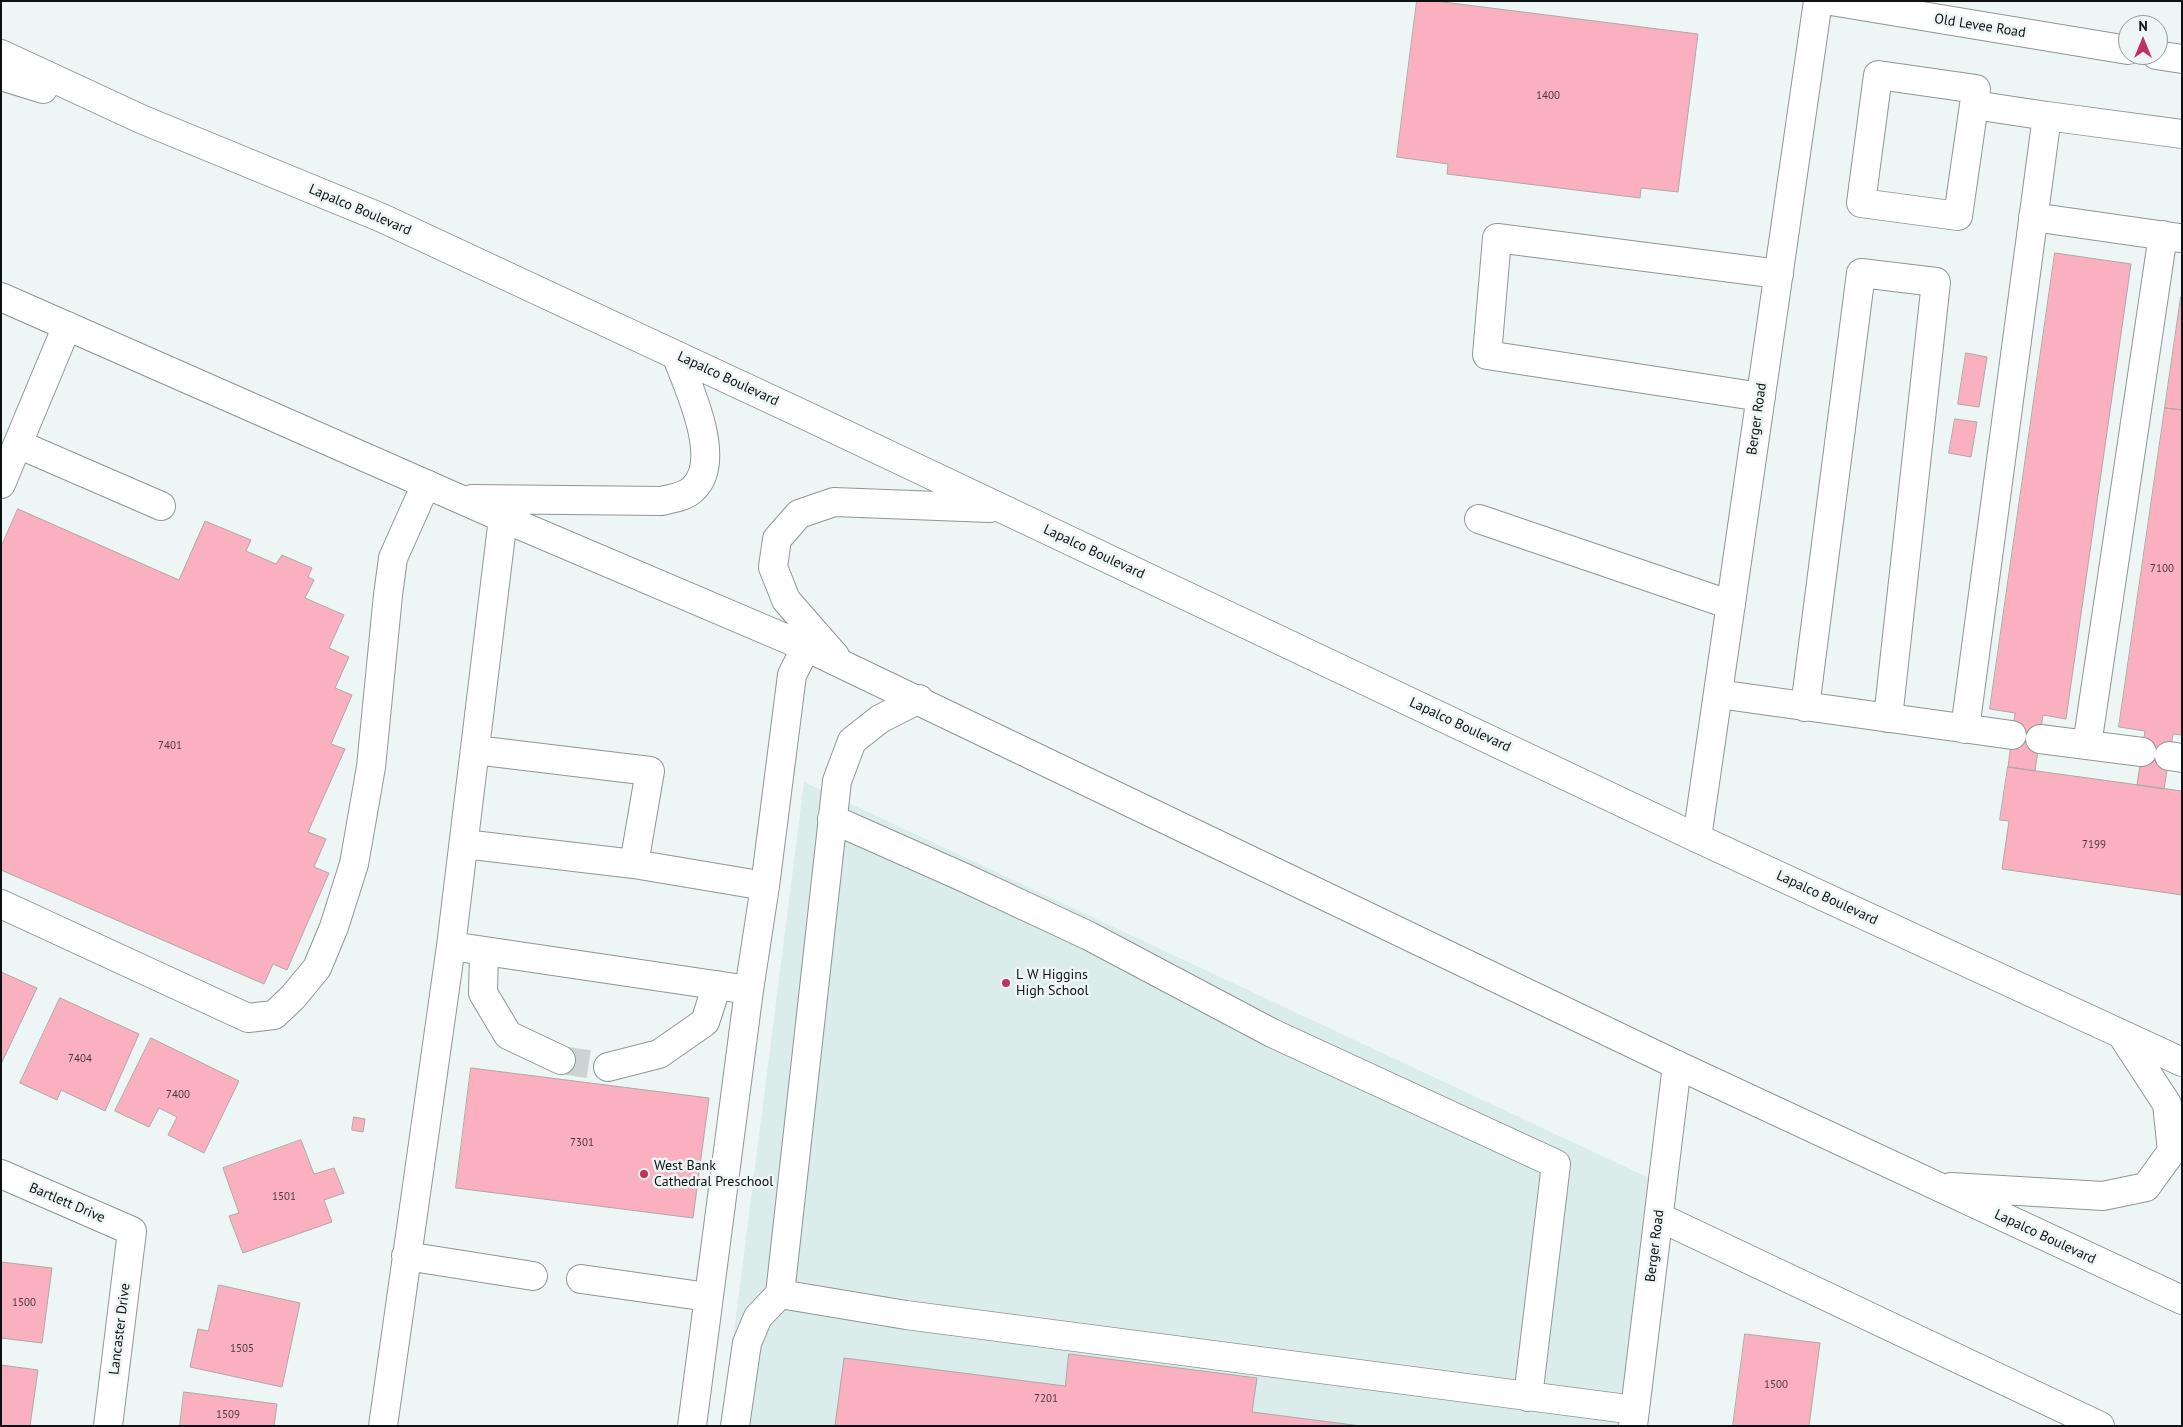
<!DOCTYPE html>
<style>
body{margin:0}
#map{position:relative;width:2183px;height:1427px;overflow:hidden;background:#eef6f5;font-family:"PT Sans",sans-serif}
canvas{display:block}
.frame{position:absolute;inset:0;border:2px solid #0e1111;pointer-events:none}
.north{position:absolute;left:2118px;top:15px;width:50px;height:50px;box-sizing:border-box;background:#eef6f5;border:1px solid #949a9a;border-radius:50%;rotate:0deg;font-size:14px;font-weight:700;line-height:20px;text-align:center;color:#0e1111}
.north::after{content:'';display:block;margin:auto;width:18px;height:22px;background:#bf3160;clip-path:polygon(50% 0,100% 100%,50% 72%,0 100%)}
</style>
<div id="map">
<canvas width="2183" height="1427"></canvas>
<div class="frame"></div>
<div class="north">N</div>
</div>
<script>
const c = document.querySelector('canvas').getContext('2d');
c.lineJoin = 'round';
function paint(path, color) {
  c.fillStyle = color;
  c.fill(path, 'evenodd');
}
function stroke(path, color, width, dash) {
  c.strokeStyle = color;
  c.lineWidth = width;
  c.lineCap = dash ? 'butt' : 'round';
  c.setLineDash(dash || []);
  c.stroke(path);
}
function write(font, color, halo, rows, align = 'center') {
  c.font = font + ' "PT Sans",sans-serif';
  c.lineWidth = 5;
  c.setLineDash([]);
  c.textBaseline = 'middle';
  c.strokeStyle = halo;
  c.fillStyle = color;
  for (const [text, x, y, turn = 0] of rows) {
    c.save();
    c.translate(x, y);
    c.rotate((+turn || 0) * Math.PI / 180);
    c.textAlign = isNaN(turn) ? turn : align;
    if (halo) c.strokeText(text, 0, 0);
    c.fillText(text, 0, 0);
    c.restore();
  }
}
paint(new Path2D(`
 M804,782L1662,1184L1633,1426H722Z`), '#dbedea');
const building = new Path2D(`
 M1417,1H1435L1698,34L1678,192L1641,188L1640,198L1447,174L1448,164L1397,157Z
 M2055,253L2131,264L2066,719L2043,715L2035,771L2008,767L2015,713L1990,709Z
 M2181,297H2182V410L2165,408Z
 M1966,353L1987,357L1979,407L1958,404Z
 M2165,408L2182,410V735L2173,734L2164,789L2137,785L2145,731L2119,727Z
 M1955,419L1977,422L1971,457L1949,453Z
 M18,509L179,580L205,521L251,540L246,551L276,564L282,555L312,568L308,577L314,580L305,598L344,615L329,648L349,657L335,688L352,695L331,744L345,749L308,832L326,839L314,867L329,873L287,970L273,964L264,984L1,870V547Z
 M2008,767L2182,791V895L2002,869L2009,821L2000,820Z
 M1,972L37,988L1,1064Z
 M60,998L139,1034L105,1111L61,1090L57,1100L20,1083Z
 M151,1038L239,1081L204,1153L168,1135L177,1117L159,1108L149,1127L115,1111Z
 M471,1068L709,1098L693,1218L456,1188Z
 M354,1117L365,1119L363,1132L352,1130Z
 M301,1140L314,1174L334,1168L344,1193L324,1200L332,1222L243,1253L229,1216L239,1213L223,1168Z
 M1,1262L52,1268L42,1343L1,1338Z
 M219,1285L300,1303L282,1387L190,1367L198,1329L208,1331Z
 M1745,1334L1820,1343L1809,1426H1733Z
 M1069,1354L1257,1378L1252,1412L1361,1426H835L844,1358L1065,1386Z
 M1,1365L38,1370L30,1426H1Z
 M184,1392L277,1404L274,1426H180Z`);
paint(building, '#fab0bf');
stroke(building, '#aea7a8', 1);
stroke(new Path2D(`
 M561,1060L608,1067`), '#ccd4d3', 28, [28, 14]);
const minor = new Path2D(`
 M1831,1L2128,50
 M2156,55L2182,59
 M1974,105L1976,89L1878,75L1861,203L1958,216L1974,105L2047,116
 M2033,217L2180,238
 M1761,397L1487,355L1497,238L1779,274
 M18,444L161,506
 M1,484L67,326
 M1479,519L1731,605
 M1718,694L2012,735
 M919,699L880,719L852,741L837,781L780,1294L906,1315L1635,1410
 M1805,707L1861,273L1936,282L1888,718
 M1965,729L2047,116L2182,134
 M2040,739L2142,752
 M2087,745L2163,235
 M2169,756L2182,758
 M832,819L965,878L1089,936L1272,1033L1556,1164L1528,1397
 M1697,838L1818,1
 M464,844L634,864L650,771L475,750
 M634,864L765,886L792,675L806,647
 M1,904L248,1018L274,1015L293,997L317,968L334,927L354,864L371,767L388,595L393,558L426,484
 M451,946L749,990L765,886
 M484,951L483,993L508,1035L561,1060
 M608,1067L659,1054L705,1022L717,985
 M1,1174L132,1231L108,1426
 M1659,1217L2100,1426
 M406,1256L533,1276
 M581,1279L708,1297
 M383,1426L451,946L503,518
 M692,1426L749,990
 M735,1426L747,1343L758,1317L780,1294
 M1633,1426L1677,1065`);
const major = new Path2D(`
 M1,54L141,119L382,218L811,418L1697,838L2182,1062
 M1,76L43,89
 M1,297L503,518L806,647L1677,1065L2182,1300
 M472,499L662,501C673,498 685,497 693,489C724,461 688,386 676,355
 M835,656L786,600L773,567L777,539L799,514L834,502L990,508
 M1951,1187L2103,1196L2146,1187L2172,1151L2167,1104L2122,1035`);
stroke(minor, '#8f9695', 30);
stroke(major, '#8f9695', 30);
stroke(minor, '#fff', 28);
stroke(major, '#fff', 28);
for (const [x, y, r, color] of [
 [1006,983,5,"#bf3160"],
 [644,1174,5,"#bf3160"]
]) {
  const dot = new Path2D();
  dot.arc(x, y, r, 0, 2 * Math.PI);
  c.fillStyle = color;
  c.fill(dot);
  stroke(dot, '#eef6f5', 2);
}
write('11px', '#49393c', null, [
 ["1400",1548,96],
 ["7100",2162,569],
 ["7401",170,746],
 ["7199",2094,845],
 ["7404",80,1059],
 ["7400",178,1095],
 ["7301",582,1143],
 ["1501",284,1197],
 ["1500",24,1303],
 ["1505",242,1349],
 ["1500",1776,1385],
 ["7201",1046,1399],
 ["1509",228,1415]
]);
write('14px', '#0e1111', '#eef6f5', [
 ["Old Levee Road",1980,26,9],
 ["Lapalco Boulevard",360,210,23],
 ["Lapalco Boulevard",728,379,25],
 ["Berger Road",1757,419,-82],
 ["Lapalco Boulevard",1094,552,25],
 ["Lapalco Boulevard",1460,725,25],
 ["Lapalco Boulevard",1827,898,25],
 ["Bartlett Drive",67,1203,23],
 ["Lapalco Boulevard",2045,1237,25],
 ["Berger Road",1655,1246,-83],
 ["Lancaster Drive",120,1329,-83]
]);
write('14px', '#0e1111', '#eef6f5', [
 ["L W Higgins",1016,975],
 ["High School",1016,991],
 ["West Bank",654,1166],
 ["Cathedral Preschool",654,1182]
], 'left');
</script>
